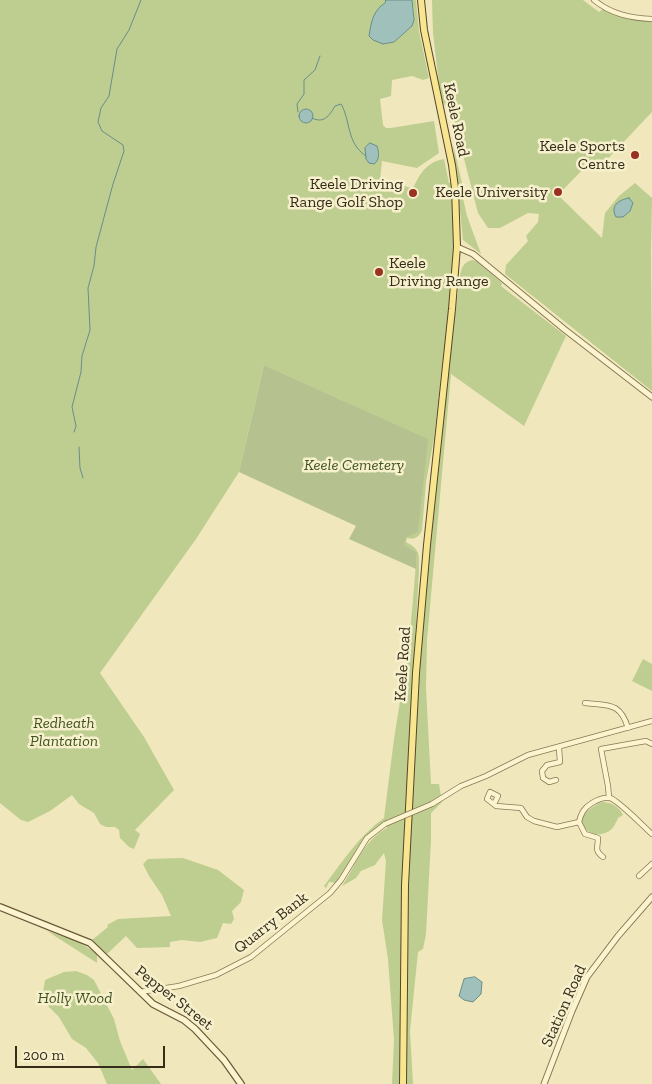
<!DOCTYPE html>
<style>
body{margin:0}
#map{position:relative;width:652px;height:1084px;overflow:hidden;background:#f0e7bc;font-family:"Zilla Slab",serif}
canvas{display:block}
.scale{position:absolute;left:15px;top:1046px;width:150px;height:22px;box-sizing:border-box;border:2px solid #362c1a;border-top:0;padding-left:6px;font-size:15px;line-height:18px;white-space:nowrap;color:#362c1a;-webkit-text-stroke:4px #f7f0cc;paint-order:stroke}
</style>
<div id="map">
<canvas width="652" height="1084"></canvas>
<div class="scale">200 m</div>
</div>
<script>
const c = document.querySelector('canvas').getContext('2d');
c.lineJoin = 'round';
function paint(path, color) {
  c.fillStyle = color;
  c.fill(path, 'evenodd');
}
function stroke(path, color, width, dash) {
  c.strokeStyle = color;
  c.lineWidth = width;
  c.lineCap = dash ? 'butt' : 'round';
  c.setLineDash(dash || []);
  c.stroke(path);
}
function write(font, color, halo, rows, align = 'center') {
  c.font = font + ' "Zilla Slab",serif';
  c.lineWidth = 5;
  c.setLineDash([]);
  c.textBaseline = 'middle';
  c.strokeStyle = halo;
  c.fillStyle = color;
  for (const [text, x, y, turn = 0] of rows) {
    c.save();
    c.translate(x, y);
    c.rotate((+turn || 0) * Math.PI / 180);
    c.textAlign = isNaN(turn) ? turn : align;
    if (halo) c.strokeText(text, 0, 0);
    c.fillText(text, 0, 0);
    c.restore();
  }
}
paint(new Path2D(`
 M0,0H386L385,3L382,5L383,44L394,42L412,26L414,15L412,0H416L419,31L429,78L423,80L412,76L392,80L391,96L380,99L383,125L386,128H391L434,121L439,153L417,168L382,161L379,190L402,193L405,186L413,189C419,174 427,162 444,159L449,183H452L454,241L452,278L434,438L426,482L422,530C419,537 415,540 407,538L406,542C421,550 419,554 419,570L404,847L399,1084H392L394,1040L388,959L382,920L386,861L384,853L375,865L361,871L356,878L342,886C356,865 363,841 387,828L385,823L362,841L337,883L329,882L326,888L324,886C342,862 359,836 384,818L394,739L409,645L417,552L403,545L427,439L264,365L239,472L196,539L100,673L144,737L174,790L135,830L140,834L134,849L129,847L120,838L119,830L115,827H106L100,824L94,813L79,804L72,795L50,811L28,822L21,820L0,803Z
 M432,0H583L599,12L604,8L623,15L652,19V112L600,167L592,160L558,195L602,238L605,213L619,196L635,183L652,198L651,252L652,391L505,274L506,265L528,241L526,236L538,222L539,214L528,213L500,228H488L478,213L452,112L441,101L433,33Z
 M453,144L462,183L460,185L467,216L481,254L463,240Z
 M472,260L476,261L502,283L501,286L566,336L524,426L451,374L427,640L426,688L431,784H439L442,802L431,813V840L426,934L423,949L418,952L410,1031L413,1084H406L408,892L413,760L421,644L434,489L459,283C461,273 460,263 472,260Z
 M643,659L652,664V691L632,681Z
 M602,802C610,802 619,806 623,815L618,818C613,830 610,833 595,835C570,824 585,810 602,802Z
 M183,858L218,870L244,890L241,902L232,911L234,919L231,924L223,923L217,938L200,942L182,940L170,942V947L137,948L126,936L106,955L92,940L108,927L107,925L118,919L171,916L162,895L149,876L143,864L148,859Z
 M47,931C65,937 82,942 97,954V963Z
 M76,971L87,975L94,980L114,1019L120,1041L132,1070L143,1059L161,1084H107L98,1063L86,1048L72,1039L59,1017L48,1006L43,993L45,980L64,972Z`), '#bece90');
paint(new Path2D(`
 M264,365L428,439L418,532L406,537L404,545L417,552L416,569L349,539L356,526L239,472Z`), '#b5c290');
const water = new Path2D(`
 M386,0H412L414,20L412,26L394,42L383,44L373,40L369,36C371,23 373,10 385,3Z
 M299 116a7 7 0 1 1 14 0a7 7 0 1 1-14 0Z
 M370,143L377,146C379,152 380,160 374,164L369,163L366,159L365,148Z
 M629,198L633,203L630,211L623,217H616C610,206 618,200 629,198Z
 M475,977L482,982L481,994L473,1002L464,1000L459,996L464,979Z`);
paint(water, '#a0c1bb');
stroke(water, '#678e8a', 1);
stroke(new Path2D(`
 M298,112L297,104L304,94V80L315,70L320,56
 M312,118C324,124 329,116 335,106L341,104C351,121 346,143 366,156
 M74,432L76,426L72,407L81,372L82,356L90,330L88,288L94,266L96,247L113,184L124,151L123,145L102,131L98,122L101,108L109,96L117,49L129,30L141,0
 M79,447L80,468L83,478`), '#678e8a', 1);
const minor = new Path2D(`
 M594,0C611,14 630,18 652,19
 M585,703C609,706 620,702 628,728
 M556,780L549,782L543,778L542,771L547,765L560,762L559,748
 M609,798L608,786L601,749L646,741L652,744
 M432,804L461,786L486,776L528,755L652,721
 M494,804L498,796L490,792L487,799L496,806L521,808L527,817L534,821L557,827L579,822
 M603,857C594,850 598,848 598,838L585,834L579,822C581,813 584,808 592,803C597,800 604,797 610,798C618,800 644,827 652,834
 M639,876L652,864
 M140,992L179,986L216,975L251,957L330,893L341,880L367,838L385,824`);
const tertiary = new Path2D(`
 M457,247L473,254L564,329L652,397
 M544,1084L572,1011L587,977L618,936L652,897`);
const secondary = new Path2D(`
 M0,907L90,943L153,1004L184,1020L195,1029L224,1060L241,1084`);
const primary = new Path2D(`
 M403,1084L405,885L416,673L427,545L452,309L457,247L455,188L452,165L424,30L421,0`);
stroke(minor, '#875', 6);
stroke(tertiary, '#875', 7);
stroke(secondary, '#6a5838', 8);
stroke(primary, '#55442a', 8);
stroke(minor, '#fbf4cf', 4.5);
stroke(tertiary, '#fbf4cf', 5);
stroke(secondary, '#fbf4cf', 5.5);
stroke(primary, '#f7e590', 6);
const minorBridge = new Path2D(`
 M385,824L432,804`);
stroke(minorBridge, '#875', 6, []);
stroke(minorBridge, '#fbf4cf', 4.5);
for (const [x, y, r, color] of [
 [635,155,5,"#9a3121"],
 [558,192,5,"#9a3121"],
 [413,193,5,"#9a3121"],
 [379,272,5,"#9a3121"]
]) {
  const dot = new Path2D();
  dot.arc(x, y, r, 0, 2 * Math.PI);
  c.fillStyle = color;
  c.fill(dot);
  stroke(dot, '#f7f0cc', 2);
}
write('16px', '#362c1a', '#f7f0cc', [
 ["Keele Road",456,120,78],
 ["Keele Road",403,664,-86],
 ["Quarry Bank",271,923,-38],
 ["Pepper Street",174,998,38],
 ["Station Road",564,1006,-66]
]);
write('16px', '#362c1a', '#f7f0cc', [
 ["Keele Sports",625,146],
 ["Centre",625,164],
 ["Keele Driving",403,184],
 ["Range Golf Shop",403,202],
 ["Keele University",548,192],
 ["Keele",389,263,"left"],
 ["Driving Range",389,281,"left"]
], 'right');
write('italic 16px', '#405420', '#f7f0cc', [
 ["Keele Cemetery",354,465],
 ["Redheath",64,723],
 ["Plantation",64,741],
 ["Holly Wood",75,998]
]);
</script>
